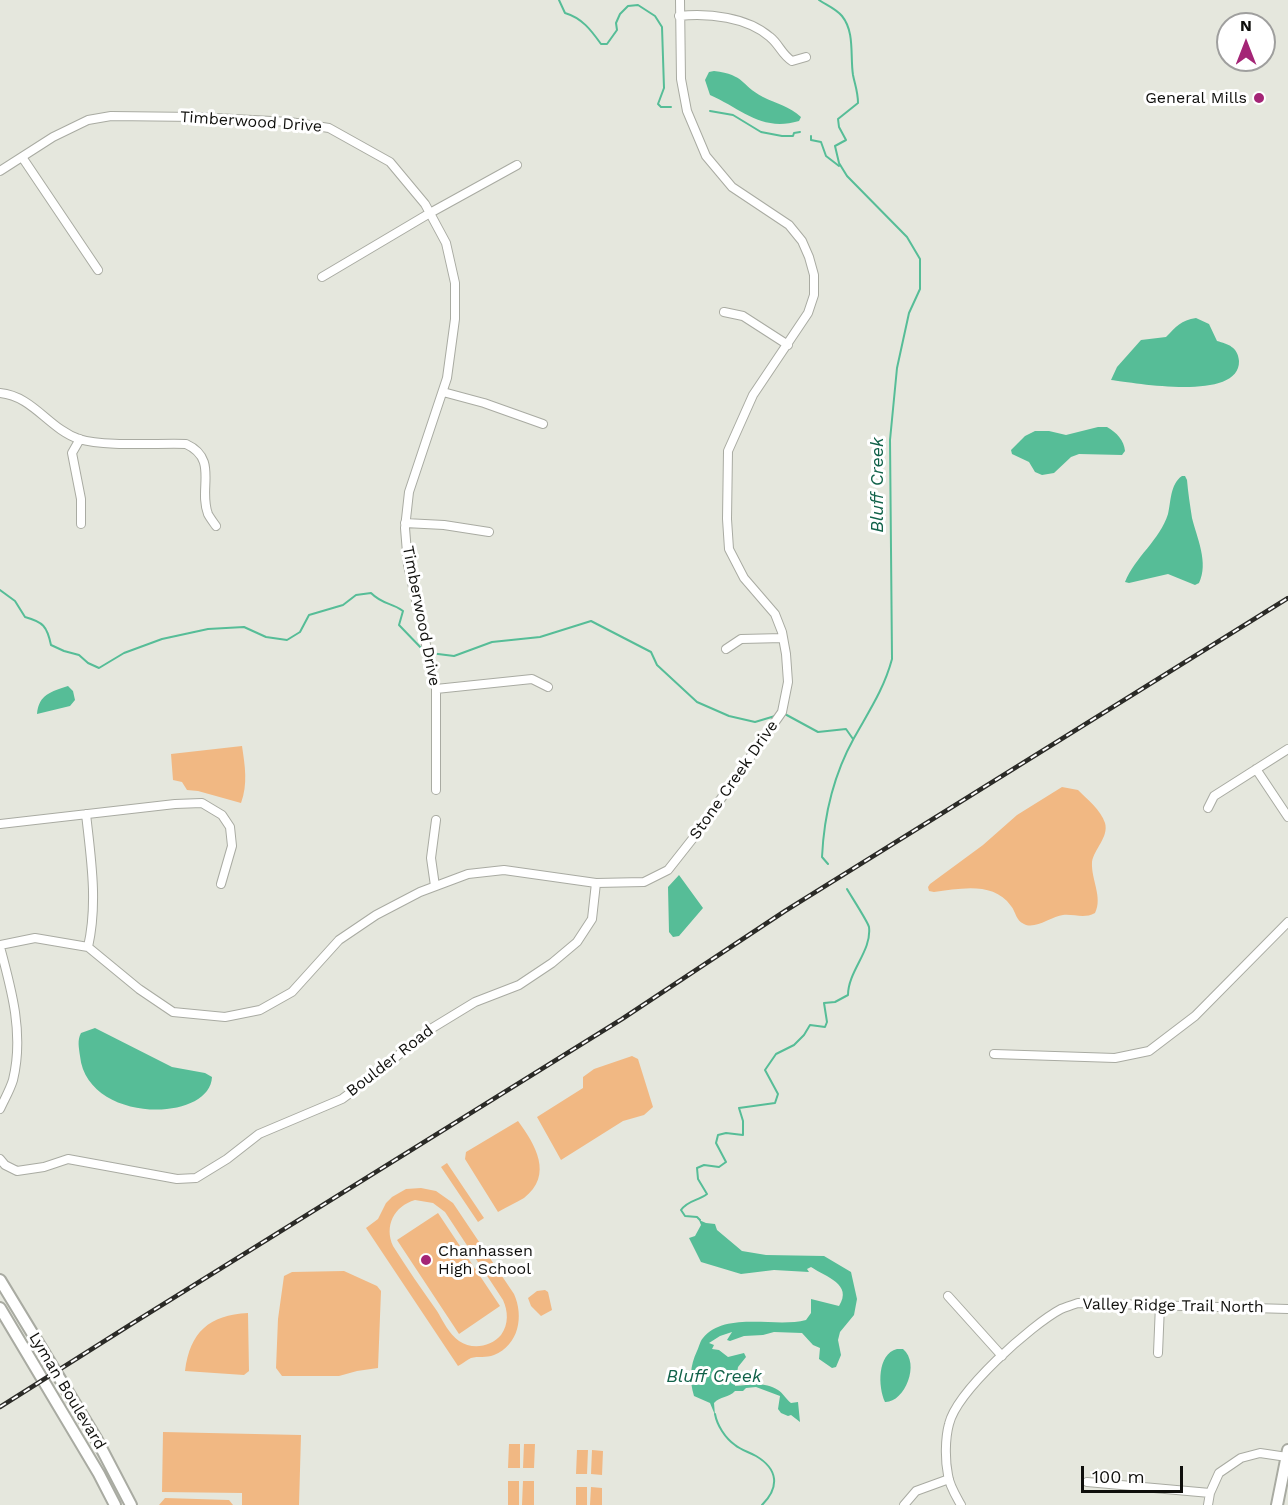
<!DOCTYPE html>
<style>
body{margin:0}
#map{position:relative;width:1288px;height:1505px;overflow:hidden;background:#e5e7dd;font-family:"Work Sans",sans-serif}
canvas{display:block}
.north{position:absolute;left:1216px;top:12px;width:60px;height:60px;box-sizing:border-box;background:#fff;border:2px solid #9f9f9e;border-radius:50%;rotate:0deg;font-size:16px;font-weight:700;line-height:24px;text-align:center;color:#0f0f0c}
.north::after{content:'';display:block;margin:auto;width:21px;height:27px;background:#a42576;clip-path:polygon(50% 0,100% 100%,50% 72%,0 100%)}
.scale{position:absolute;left:1081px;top:1466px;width:102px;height:27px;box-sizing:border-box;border:3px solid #0f0f0c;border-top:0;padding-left:8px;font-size:18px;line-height:21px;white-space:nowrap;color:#0f0f0c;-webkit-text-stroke:4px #fff;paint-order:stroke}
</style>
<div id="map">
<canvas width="1288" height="1505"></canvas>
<div class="north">N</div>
<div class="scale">100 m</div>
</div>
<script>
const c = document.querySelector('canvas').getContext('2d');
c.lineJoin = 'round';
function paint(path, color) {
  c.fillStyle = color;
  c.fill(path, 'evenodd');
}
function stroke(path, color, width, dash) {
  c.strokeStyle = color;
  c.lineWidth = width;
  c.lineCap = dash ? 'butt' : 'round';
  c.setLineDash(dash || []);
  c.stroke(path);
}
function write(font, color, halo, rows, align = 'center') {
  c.font = font + ' "Work Sans",sans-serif';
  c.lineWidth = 6;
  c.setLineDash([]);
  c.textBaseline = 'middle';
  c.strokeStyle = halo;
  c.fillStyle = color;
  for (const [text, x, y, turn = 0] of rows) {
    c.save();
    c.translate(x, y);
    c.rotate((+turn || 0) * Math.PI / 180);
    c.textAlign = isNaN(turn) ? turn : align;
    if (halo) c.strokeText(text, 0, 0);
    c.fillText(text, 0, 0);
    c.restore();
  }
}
paint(new Path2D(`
 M242,746C245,766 248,784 241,803L198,791L187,790L182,782L173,780L171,754Z
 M1062,787L1078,790C1087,799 1101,810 1105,823C1109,837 1094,849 1092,862C1091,880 1103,897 1095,913C1084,919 1075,914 1063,915C1052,916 1035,930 1024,924C1016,921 1016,912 1011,906C993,881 960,889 934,892L929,891L928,887L930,884L983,845L1017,815Z
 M632,1056L638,1059L653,1107L644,1115L623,1121L561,1160L537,1117L583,1088V1077L594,1069Z
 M518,1121C535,1144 554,1175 524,1198C516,1203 506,1207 498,1212L465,1159L466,1152Z
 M447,1163L484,1218L478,1222L441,1167Z
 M421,1188L436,1191L453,1203L514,1294C524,1316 519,1345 494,1355C486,1358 478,1356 471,1358C467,1360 462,1364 458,1366L366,1228L378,1219L386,1203L392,1197L406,1189ZM415,1200L433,1203L445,1212L503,1300C508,1311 509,1324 501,1335C491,1347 472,1350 459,1341C449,1334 443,1321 437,1311C422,1290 407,1268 393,1246C384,1226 394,1206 415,1200Z
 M438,1213L500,1306L459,1334L397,1240Z
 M344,1271L377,1286L381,1291L378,1368L357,1371L339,1376H282L276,1368L278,1319L284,1276L292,1272Z
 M545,1290L548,1292L552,1310L541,1316L531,1306L528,1298L537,1291Z
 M248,1313L249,1371L244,1375L185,1371C190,1332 209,1315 248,1313Z
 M163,1432L301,1435L299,1505H242V1493L162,1492Z
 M509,1444H520V1468H508Z
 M524,1444H535L534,1468H523Z
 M577,1450H588L587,1474H576Z
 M592,1450L603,1451L602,1475L591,1474Z
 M508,1481H519V1505H508Z
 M523,1481H534V1505H522Z
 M576,1487H587V1505H576Z
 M591,1487L602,1488V1505H590Z
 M165,1498L229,1500L233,1505H159Z`), '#f1b883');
paint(new Path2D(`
 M714,71C746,75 740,85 763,97C777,104 789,106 801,117L799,121C761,132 742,109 710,95L705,80L709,72Z
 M1196,318L1209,324L1217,341C1228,344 1238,347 1239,361C1240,402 1135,383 1111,380L1117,367L1141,340L1166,337C1176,327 1181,320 1196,318Z
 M1098,427H1107C1117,433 1124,440 1125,451L1122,455L1079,454L1071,457L1054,473L1042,475L1035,472L1029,462L1012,454L1011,450L1025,436L1035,431H1049L1066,435Z
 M1182,476H1185L1187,480C1188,492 1190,505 1192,518C1197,538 1209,563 1199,583L1195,585L1168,574L1129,583L1125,582C1135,557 1160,540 1168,514C1171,502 1170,484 1182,476Z
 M68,686L73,691L75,700L70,706L37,714C39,694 51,692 68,686Z
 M679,875L703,908L679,936L673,937L669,932L668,887Z
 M95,1028L172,1067L205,1073L212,1077C210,1123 87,1124 80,1056C79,1048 77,1040 81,1033Z
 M699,1220L706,1223L715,1224L717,1230L742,1251L766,1255L824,1256L851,1272L857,1299L854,1315L840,1332L838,1340L841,1355L836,1367L832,1368L819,1359L820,1348L813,1345L802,1333L774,1332L763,1335L744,1336L730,1341L727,1340L732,1332L720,1336L709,1343L714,1345L712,1349L719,1350L728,1357L744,1353L746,1357L738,1367L735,1386C750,1385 764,1381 778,1390C783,1393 786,1399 791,1403L798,1402L800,1422L791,1415L788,1416L781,1413L778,1409L780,1396L756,1387L746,1388L743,1391H735C729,1398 720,1396 714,1403L715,1415L710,1403L694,1396C689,1380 690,1366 697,1351C699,1347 700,1341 703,1338C725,1311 777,1328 806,1320L811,1313V1299L839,1306C853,1284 826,1277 811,1267L807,1269L809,1272L774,1270L741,1274L701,1262L689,1238L695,1236L701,1225Z
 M897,1349H903C921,1364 904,1403 885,1402C878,1387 877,1354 897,1349Z`), '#56bd97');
stroke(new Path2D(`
 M559,0L565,13C582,18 591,30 601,44H607L617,30L616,23L620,14L628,6L638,5L655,16L662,27L664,88L658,104L661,107H671
 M819,0C826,5 835,8 842,16C855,32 850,56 853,75C855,85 858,92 858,103L838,119L839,127L846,140L835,146L839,163L847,176L907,237L920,259V289L909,313L897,368L890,440L892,659C884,689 869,711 854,738C834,774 824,815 822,857L828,864
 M710,111L733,115L761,132L782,136H793L794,133L800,132
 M811,136V140L821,142L826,156L839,166
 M0,590L15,601L25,617C43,622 47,626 51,645L64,651L79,655L88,663L99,668L124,653L162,639L208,629L244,627L266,637L287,640L300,632L309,615L343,605L356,595L371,593C383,605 391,602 403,611L399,625L425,652
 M430,653L454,656L492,642L540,637L591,621L651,652L657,665L697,702L729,716L755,722L775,716
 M783,713L818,732L846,729L853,739
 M700,1220L697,1217L685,1216L681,1210C688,1200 698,1201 707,1194L698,1179L697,1168L704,1165L719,1167L726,1162L716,1143L718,1135L726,1133L743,1135V1121L739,1108L775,1103L778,1094L765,1070L776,1054L794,1045L804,1035L810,1025L825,1027L827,1022L824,1003L835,1002L848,995C848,971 872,951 869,927C868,922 851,896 847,889
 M715,1414C717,1425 725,1438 735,1445C741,1450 749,1452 756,1456C778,1469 780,1487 762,1505`), '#56bd97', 2);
const street = new Path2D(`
 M679,16C709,13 747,17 770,37C779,44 782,55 792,61L806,57
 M22,157L98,270
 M0,171L53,137L88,120L111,116L197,117L290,122L329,128L390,162L425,204L446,243L455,283V319L447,378L409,492L405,528L408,565L436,689V790
 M322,277L430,213L517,165
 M724,312L743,316L788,345
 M443,392L484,403L543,424
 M0,393C33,396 49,429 79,439C105,447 158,443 186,444C219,459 198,488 208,514C210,518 214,523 216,526
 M80,439L72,453L81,499V524
 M405,523L444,525L489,532
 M726,649L741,639L783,638
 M436,689L532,679L548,687
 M1256,769L1288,817
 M1208,808L1214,796L1288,749
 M86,814C91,859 98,903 88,947
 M0,824L175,804L202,803L222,815L230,827L232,846L221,884
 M435,886L431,858L436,820
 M0,945L35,938L88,947L139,989L173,1012L225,1017L260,1010L292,992L339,940L376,915L420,892L468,874L504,870L596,883L644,882L668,870L694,837L782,712L788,682L786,654L782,632L775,614L744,578L729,549L727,519L728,451L753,395L808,313L814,295V275L809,257L802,241L789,225L732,187L706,156L687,111L681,79L680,0
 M0,947C12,991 24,1035 13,1080C10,1090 4,1100 0,1109
 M994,1054L1115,1058L1149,1051L1195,1016L1288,922
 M0,1159L5,1165L17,1171L44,1167L68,1159L177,1179L196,1178L227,1159L259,1134L342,1099L369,1079L429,1030L475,1002L519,985L552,963L577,942L592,919L596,883
 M948,1296L1002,1356
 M1158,1353L1160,1305
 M1087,1482L1210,1493
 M904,1505L916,1491L949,1479
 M961,1505C956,1496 949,1485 948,1475C945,1460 945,1439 949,1424C957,1391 1031,1325 1061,1309C1066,1307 1072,1305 1078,1303L1288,1309
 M1208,1505L1210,1493L1219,1473L1241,1458L1260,1453L1287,1457`);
const secondary = new Path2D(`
 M0,1280L97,1440L131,1505
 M0,1308L99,1474L115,1505
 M1277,1505L1288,1450`);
stroke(street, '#a9aba2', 10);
stroke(secondary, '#a9aba2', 14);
stroke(street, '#fff', 8);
stroke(secondary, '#fff', 10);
const rail = new Path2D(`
 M0,1407L133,1323L622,1019L785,911L1288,598`);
stroke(rail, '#2b2b27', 4.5);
stroke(rail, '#fff', 2, [7]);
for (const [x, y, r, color] of [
 [1259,98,6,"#a42576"],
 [426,1260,6,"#a42576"]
]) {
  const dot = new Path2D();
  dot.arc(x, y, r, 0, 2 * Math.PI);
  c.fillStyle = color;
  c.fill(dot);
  stroke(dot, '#fff', 2);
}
write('16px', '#0f0f0c', '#fff', [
 ["General Mills",1247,98],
 ["Chanhassen",438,1251,"left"],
 ["High School",438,1269,"left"]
], 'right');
write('16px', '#0f0f0c', '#fff', [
 ["Timberwood Drive",251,122,4],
 ["Timberwood Drive",421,616,79],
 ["Stone Creek Drive",734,780,-55],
 ["Boulder Road",390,1061,-38],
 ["Valley Ridge Trail North",1173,1306,1],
 ["Lyman Boulevard",67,1391,59]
]);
write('italic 18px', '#116249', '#fff', [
 ["Bluff Creek",878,485,-90],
 ["Bluff Creek",714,1377]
]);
</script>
